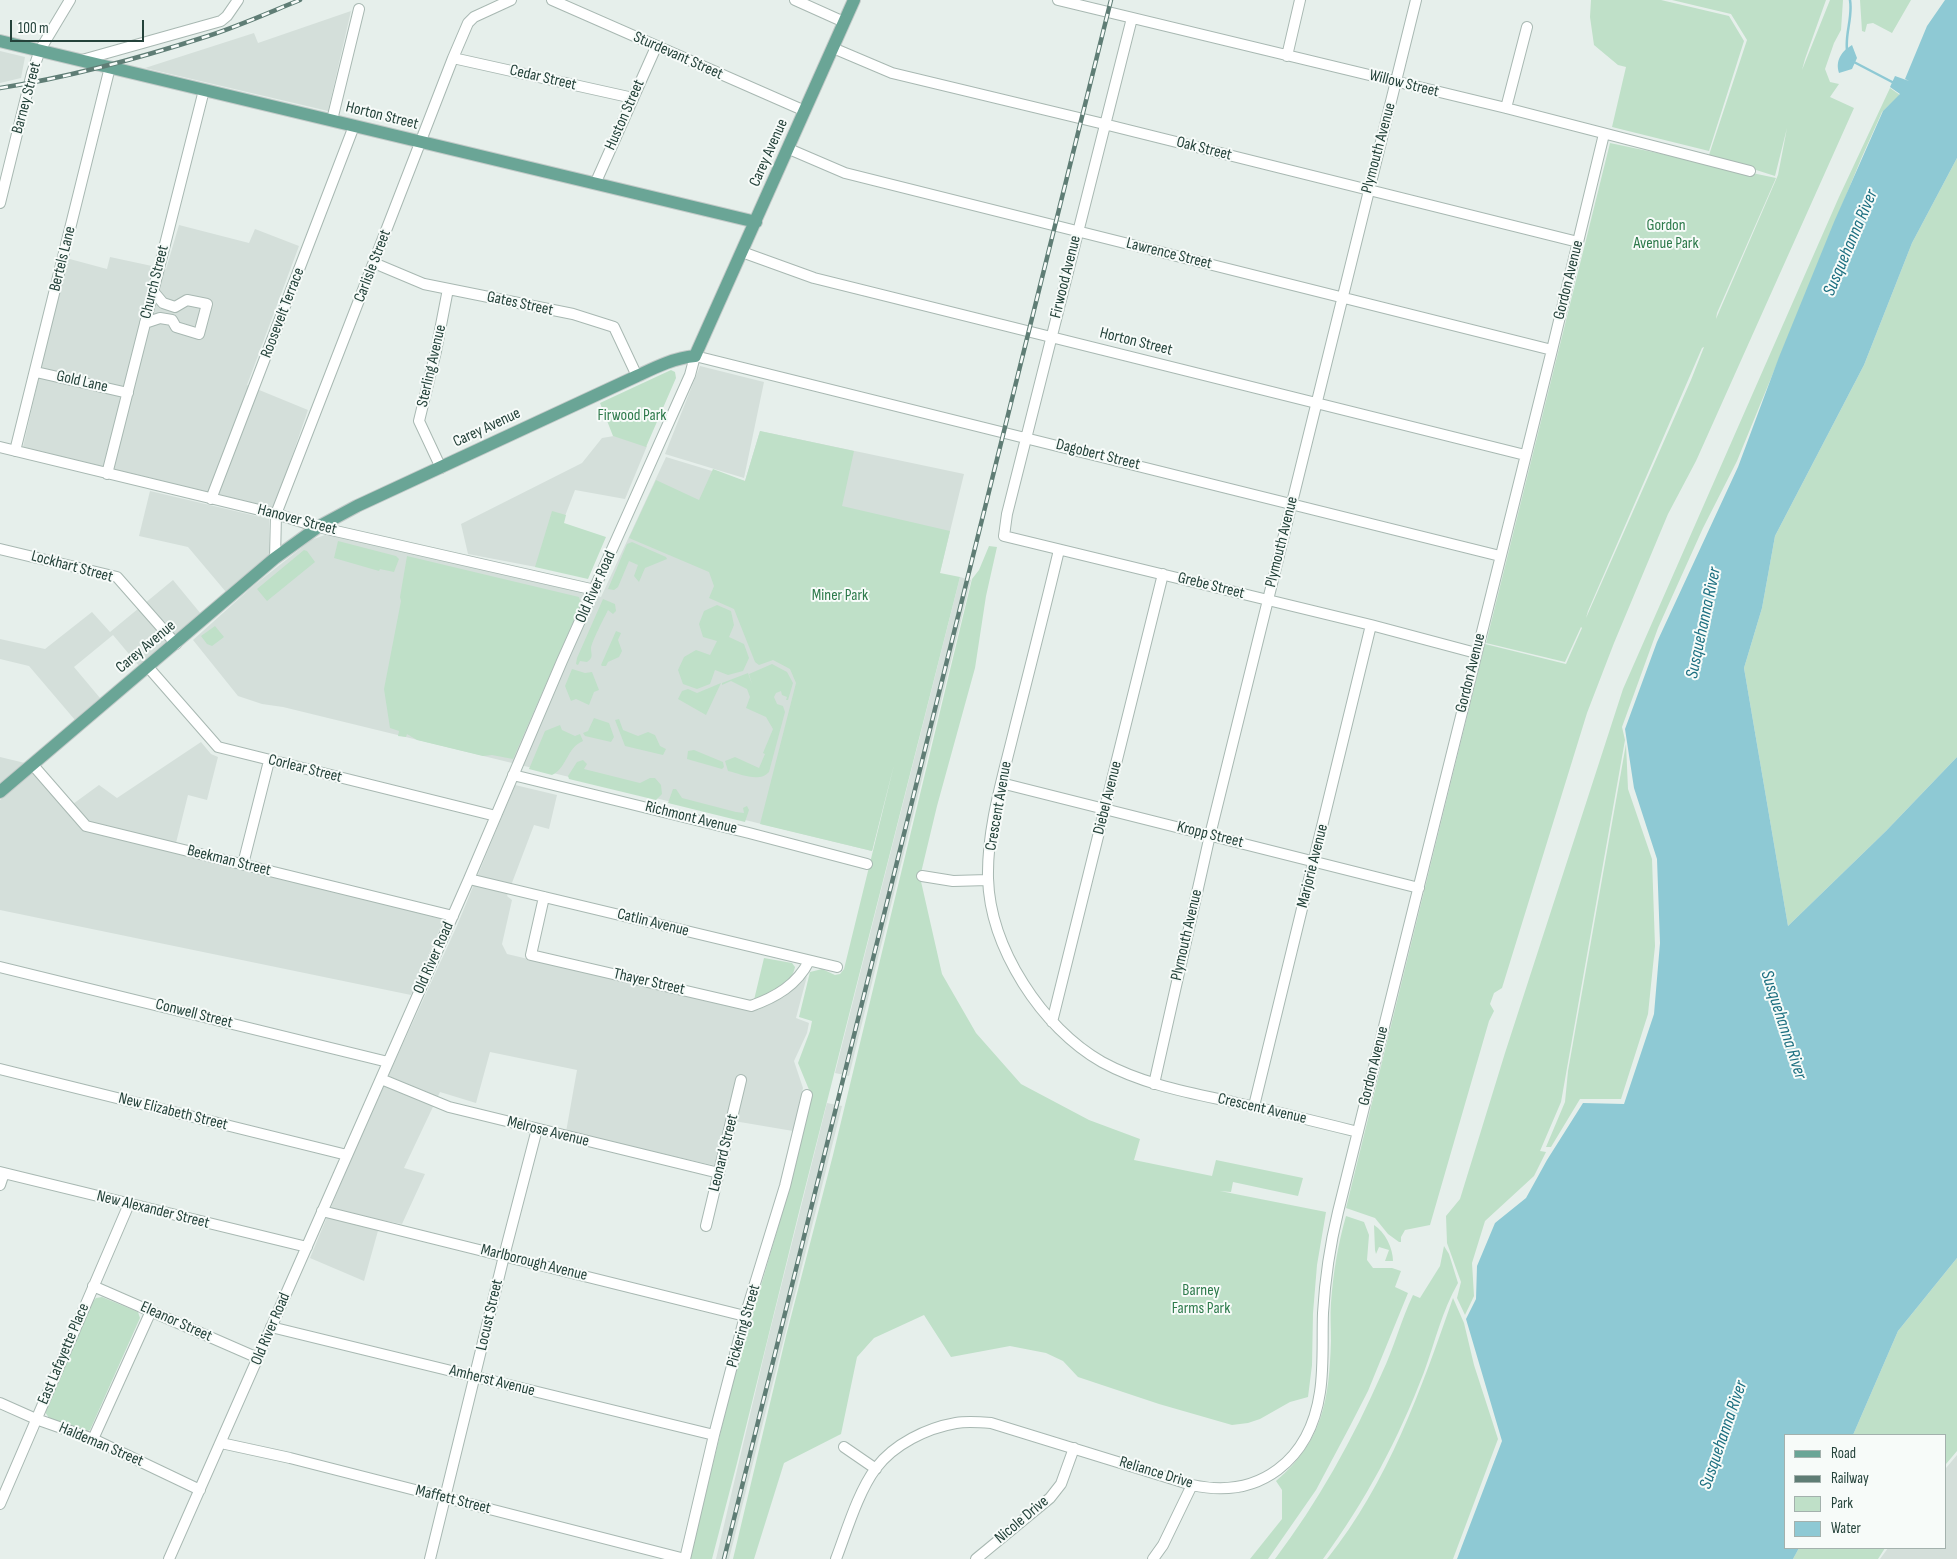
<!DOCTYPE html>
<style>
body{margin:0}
#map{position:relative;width:1957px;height:1559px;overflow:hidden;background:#e6efeb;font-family:"Sofia Sans Condensed",sans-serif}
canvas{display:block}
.legend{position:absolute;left:1784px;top:1434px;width:162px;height:115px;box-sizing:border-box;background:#f7fbf9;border:1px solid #a3b1ad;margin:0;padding:6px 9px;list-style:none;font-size:15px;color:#24423a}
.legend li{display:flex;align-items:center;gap:10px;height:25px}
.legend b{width:25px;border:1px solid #a3b1ad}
.scale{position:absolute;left:10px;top:20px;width:134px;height:22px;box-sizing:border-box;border:2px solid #24423a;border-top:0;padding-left:6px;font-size:15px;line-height:18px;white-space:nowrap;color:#24423a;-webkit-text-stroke:4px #f7fbf9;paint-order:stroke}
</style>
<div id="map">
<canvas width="1957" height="1559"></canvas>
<ul class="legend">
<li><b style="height:6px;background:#6aa596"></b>Road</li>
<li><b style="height:6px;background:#5f7d75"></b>Railway</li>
<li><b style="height:14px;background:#bfe0c8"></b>Park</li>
<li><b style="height:14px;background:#8ec9d4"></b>Water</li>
</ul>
<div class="scale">100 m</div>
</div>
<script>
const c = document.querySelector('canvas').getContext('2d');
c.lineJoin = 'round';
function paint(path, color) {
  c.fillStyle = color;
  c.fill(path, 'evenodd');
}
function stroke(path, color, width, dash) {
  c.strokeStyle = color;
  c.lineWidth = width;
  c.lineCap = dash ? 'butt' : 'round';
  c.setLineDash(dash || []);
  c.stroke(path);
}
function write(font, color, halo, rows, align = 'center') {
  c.font = font + ' "Sofia Sans Condensed",sans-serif';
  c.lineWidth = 4;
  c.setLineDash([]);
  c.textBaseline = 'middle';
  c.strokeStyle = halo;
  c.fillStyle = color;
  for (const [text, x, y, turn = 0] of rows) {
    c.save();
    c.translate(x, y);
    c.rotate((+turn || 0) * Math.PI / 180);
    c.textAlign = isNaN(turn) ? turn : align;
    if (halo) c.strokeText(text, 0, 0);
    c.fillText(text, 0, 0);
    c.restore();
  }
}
paint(new Path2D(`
 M351,11L328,111L145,68L254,33L258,43Z
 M0,51L25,57L21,78L0,83Z
 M179,225L249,243L255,229L299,246L247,385L308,410L274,508L23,447L66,258L107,269L110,257L166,269Z
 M700,366L764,382L744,478L665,454Z
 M760,431L964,474L872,851L283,707L262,704L238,696L193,640L253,586L300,549L311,540L325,535L342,537L601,597L666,457L745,481Z
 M614,436L647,446L625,499L575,490L565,516L536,567L468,554L461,524L582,463L602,438Z
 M150,491L269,519V557L226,592L188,547L139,536Z
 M960,577L971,580L849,1076L835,1073Z
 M173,580L201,614L139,666L113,635L74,667L100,698L75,720L29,666L0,659V639L45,649L92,612L110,632Z
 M201,742L211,754L218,757L207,800L188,795L176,843L86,821L73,804L99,785L117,798Z
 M0,757L25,763L0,784Z
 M32,772L82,830L444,919L411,995L0,910V800Z
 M515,785L557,795L549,829L534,825L507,896L512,900L502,944L507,954L744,1010H758L784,997L807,976L796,1018L809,1023L807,1033L794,1061L803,1088L793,1131L728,1120L717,1166L566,1132L577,1070L490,1052L476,1103L440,1092L404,1168L425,1174L402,1224L381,1220L364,1281L310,1258L358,1142L456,928Z
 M827,1103L842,1106L729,1559H716L766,1347Z
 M1957,1455V1559H1880L1888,1548H1946V1468Z`), '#d4dfda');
paint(new Path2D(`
 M1591,0H1661L1729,16L1744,41L1709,151L1612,127L1626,67L1618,65L1594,45L1590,17Z
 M1672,0H1826L1805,59L1802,70L1830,0H1843L1841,30L1834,43L1825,69L1830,82L1839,84L1830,97L1854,108L1696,461L1668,514L1614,643L1587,713L1502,988L1494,993L1490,1004L1494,1011L1489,1021L1430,1225L1405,1230L1401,1237V1242H1399L1388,1234L1375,1218L1346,1208L1485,644L1566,664L1582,628L1581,627L1565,662L1486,643L1610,143L1776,178L1717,313L1716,319L1778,175L1787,128L1775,176L1709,155L1747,40L1731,14ZM1704,347L1691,380L1586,618L1588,611L1702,348Z
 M1860,0H1911L1892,33L1873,23L1867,24L1865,32L1862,31Z
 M1890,88L1900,95L1882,112L1861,159L1737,461L1703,528L1658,628L1622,727L1625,740L1561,1102L1540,1151L1546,1152L1534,1176L1485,1221L1472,1263L1474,1296L1465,1315L1457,1298L1461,1282L1447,1243L1446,1216L1460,1199L1505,1053L1623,689L1839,197Z
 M1957,158V757L1886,831L1788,926L1744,668L1762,608L1775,536L1864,365L1912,243Z
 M671,370L675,372L676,378L646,447L613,436L600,403Z
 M760,431L854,451L842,506L950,531L940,573L960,577L799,1212L737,1463L712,1559H690L733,1381L792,1180L812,1097L798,1063L810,1031L812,1021L799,1017L810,972L822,969L835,975L840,974L844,969L894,765L872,851L760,824L796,683L790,669L773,660L759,665L755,662L734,609L709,598L714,586L709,572L629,538L656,480L699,500L713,469L745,481Z
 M552,511L566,515L564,523L606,537L588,579L535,567Z
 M338,541L396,556L399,559L394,572L380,569L379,571L334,558Z
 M632,542L666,557L667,559L645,568L639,582L634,576L638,565L629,561L618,587L614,590L608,589L627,544Z
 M989,546L997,547L986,596L975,668L937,806L920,877L942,974L976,1033L1021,1084L1089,1120L1140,1139L1134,1160L1212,1176L1216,1160L1303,1178L1298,1196L1233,1182L1231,1192L1220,1191L1326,1212L1317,1265L1313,1313L1312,1365L1308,1397L1290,1402L1260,1419L1248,1423L1232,1425L1159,1404L1078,1377L1063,1361L1046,1353L1010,1346L951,1357L924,1315L874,1338L857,1357L841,1434L784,1463L754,1559H733L786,1336L833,1155L972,579L979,570Z
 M304,550L307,551L315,562L267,601L257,589Z
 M407,556L579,597L581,604L513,759L492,755L483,756L417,740L407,734L406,737L398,736L399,731L390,728L384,689L401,601L400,597Z
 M603,599L615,604L616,611L613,614L608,610C604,618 592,641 591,648C591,655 594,657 587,662L580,661L578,665L576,664L577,658Z
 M717,605L731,611L734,625L729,637L744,644L749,658L743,671L728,675L715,670L710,684L697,689L683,684L678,670L684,657L696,650L710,655L717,641L703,637L699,624L704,611Z
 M215,626L224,637L212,646L207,644L201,636Z
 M616,631L621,633L618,640L622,651L619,657L608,662L606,666H602L601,665Z
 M772,664L787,672L793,683L788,700H786L787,697L782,695L781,691L776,693L774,697L777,704L783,706L785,712L769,772C759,783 741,774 728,771L725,761L735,757L759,768L765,754L763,753L773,729L766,717L746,708L750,697L747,689L731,681L722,685V683L748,673L752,684L749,674Z
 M572,669L585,673L592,672L599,690L594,692L589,705L576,699L571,701L565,686Z
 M721,683L706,715L678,699L682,691L688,689L697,693Z
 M594,718L609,723L614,737L611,742L585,736L583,733L588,731Z
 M619,719L623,730L638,736L648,732L655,735L660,746L666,749L663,755L625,746L615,720Z
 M560,725L562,730L575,736L580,734L583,741C566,748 568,767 552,775L529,769L545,731Z
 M1626,744L1628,789L1652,859L1655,946L1648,1014L1621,1099H1580L1551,1147H1546L1565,1102L1568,1071Z
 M694,750L723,762L724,767L722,769L687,759L688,751Z
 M583,760L587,764L584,769L640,783L650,778H655L661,785L662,794L656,800L569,779L568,776L577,762Z
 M673,789H676L682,798L736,812L744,813L743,808L747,806L749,810L745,822L668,803Z
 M764,958L792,963L795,967C792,985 769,992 754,1000Z
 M1346,1216L1364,1222L1369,1235L1367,1260L1373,1268H1392L1401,1271L1395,1287L1408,1293L1368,1391L1349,1428L1316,1490L1268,1559H1250L1282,1519V1490L1276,1481C1323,1441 1329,1400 1331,1341C1331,1328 1330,1315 1331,1303C1333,1273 1338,1244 1346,1216Z
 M1374,1225C1385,1232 1393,1248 1393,1261H1385L1389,1250L1379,1247L1376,1254L1375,1250Z
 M1444,1246L1449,1254L1458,1283C1442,1311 1435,1342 1424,1372C1399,1438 1365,1502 1323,1559H1275C1318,1502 1353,1439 1382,1373C1394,1348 1401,1320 1413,1295L1420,1298L1440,1266Z
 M1957,1258V1451L1946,1464V1435H1853L1898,1331Z
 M102,1297L138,1312L140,1318L90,1430L85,1433L49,1418L45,1412L93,1301L96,1298Z
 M1453,1298L1464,1323L1474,1365L1498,1439L1453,1559H1327C1388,1483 1421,1390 1453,1298Z
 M1799,1548H1885L1878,1559H1793Z`), '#bfe0c8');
paint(new Path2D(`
 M1945,0H1957V158L1912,243L1864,365L1775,536L1762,608L1744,668L1788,926L1886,831L1957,757V1258L1898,1331L1853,1435H1786V1548H1799L1793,1559H1457L1502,1441L1466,1319L1476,1299L1477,1266L1495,1223L1526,1198L1547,1160L1583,1103L1624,1104L1654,1014L1660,943L1657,859L1634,788L1625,729L1657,642L1738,467L1779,357L1834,222L1883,111L1900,94L1890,87L1895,76L1909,81L1905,79L1927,26Z
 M1852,45L1857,58L1852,69L1839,73C1835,60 1842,51 1852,45Z`), '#8ec9d4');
stroke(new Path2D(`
 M1847,50C1845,33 1853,17 1850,0
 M1852,61L1896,84`), '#8ec9d4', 2.5);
const minor = new Path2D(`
 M552,0L805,111
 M795,0L844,22
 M1058,0L1506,108L1750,171
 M1132,18L1007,514L1004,536L1371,625L1476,653
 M833,48L892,73L1104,124L1578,242
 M1287,56L1300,0
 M453,58L633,98
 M82,60L221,21L227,16L238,0
 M1506,108L1527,27
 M332,120L359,9
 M789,149L845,173L1552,350
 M595,184L656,47
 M0,203L32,73L40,50L70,0
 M742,252L814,278L1525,455
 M374,263L424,284L573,314L614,327L637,376
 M145,323L160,318L172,320L176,327L199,334L207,304L187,300L175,307L163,303L153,291
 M36,372L128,393
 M0,447L276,514L318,527L595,590
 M15,451L110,67
 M441,468L419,421L436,351L448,289
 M107,474L204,90
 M211,499L354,126
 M0,549L117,577L176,644
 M1059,550C1045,609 1030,668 1015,727C1003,777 987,827 988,878C990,948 1042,1028 1102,1062C1144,1085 1191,1093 1237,1103C1278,1112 1318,1122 1358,1132
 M275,558L276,514L453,58L468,23L474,17L511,0
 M148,667L218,747L496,816
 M32,764L86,826L453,916
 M513,775L749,833L867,864
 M1001,783L1419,888
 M243,864L269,761
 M922,876L953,881L988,880
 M469,879L837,967
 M544,897L531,955L751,1006C776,997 797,985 809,961
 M0,967L388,1062
 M1052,1022L1163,574
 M0,1069L347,1155
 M381,1079L449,1107L719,1173
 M1154,1084L1210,835L1416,0
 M1254,1106L1371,625
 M0,1172L307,1247
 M0,1185L4,1173
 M322,1211L745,1316
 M706,1226L741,1080
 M93,1286L258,1358
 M271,1327L714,1435
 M0,1403L36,1419L93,1439L200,1490
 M93,1439L151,1311
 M221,1443L290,1458L685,1559
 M844,1447L876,1469
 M0,1504L129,1204
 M169,1559L469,879L562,661L690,375L695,356L1500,556
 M430,1559L504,1256L537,1129
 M685,1559L714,1435L745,1316L785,1186L807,1095
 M836,1559C847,1530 858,1492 876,1468C894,1444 927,1428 956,1423C967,1421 979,1422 991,1423L1192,1485C1260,1500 1310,1460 1320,1392C1324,1366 1322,1339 1323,1313C1325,1279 1330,1245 1338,1212L1552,350L1604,134
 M976,1559L1050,1498L1061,1484L1074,1448
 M1153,1559L1163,1545L1192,1485`);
const major = new Path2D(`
 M0,41L756,222
 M0,792L275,558L318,527L357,506L637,376C656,367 674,358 695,356L854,0`);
stroke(minor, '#a8b8b2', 12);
stroke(major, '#c2cac8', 14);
stroke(minor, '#fff', 10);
stroke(major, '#6aa596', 12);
const rail = new Path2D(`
 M0,88C71,77 140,58 208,36C239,26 270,12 300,0
 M724,1559L1111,0`);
stroke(rail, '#5f7d75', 4.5);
stroke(rail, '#f7fbf9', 2.5, [8]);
write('16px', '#24423a', '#f7fbf9', [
 ["Sturdevant Street",678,56,24],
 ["Cedar Street",543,78,13],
 ["Willow Street",1404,84,14],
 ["Barney Street",27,98,-75],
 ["Huston Street",625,115,-66],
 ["Horton Street",382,116,14],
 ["Plymouth Avenue",1379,148,-75],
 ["Oak Street",1204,149,14],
 ["Carey Avenue",769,153,-66],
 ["Lawrence Street",1169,254,14],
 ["Bertels Lane",63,259,-76],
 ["Carlisle Street",373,266,-69],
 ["Firwood Avenue",1066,277,-76],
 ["Gordon Avenue",1569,280,-76],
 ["Church Street",155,282,-76],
 ["Gates Street",520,304,12],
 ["Roosevelt Terrace",283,313,-69],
 ["Horton Street",1136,342,14],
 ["Sterling Avenue",432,366,-77],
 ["Gold Lane",82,382,13],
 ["Carey Avenue",487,428,-25],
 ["Dagobert Street",1098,455,14],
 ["Hanover Street",297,520,15],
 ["Plymouth Avenue",1282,542,-76],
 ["Lockhart Street",72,567,15],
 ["Grebe Street",1211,586,14],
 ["Old River Road",596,587,-66],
 ["Carey Avenue",146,647,-40],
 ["Gordon Avenue",1471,673,-76],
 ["Corlear Street",305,769,14],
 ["Diebel Avenue",1108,798,-76],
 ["Crescent Avenue",999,806,-80],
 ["Richmont Avenue",691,818,14],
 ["Kropp Street",1210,835,14],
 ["Beekman Street",229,861,14],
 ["Marjorie Avenue",1313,866,-76],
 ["Catlin Avenue",653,923,14],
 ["Plymouth Avenue",1187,935,-77],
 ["Old River Road",434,958,-66],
 ["Thayer Street",649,982,13],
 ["Conwell Street",194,1014,14],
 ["Gordon Avenue",1374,1066,-76],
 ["Crescent Avenue",1262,1109,13],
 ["New Elizabeth Street",173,1112,14],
 ["Melrose Avenue",548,1132,14],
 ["Leonard Street",724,1153,-76],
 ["New Alexander Street",153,1210,14],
 ["Marlborough Avenue",534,1263,14],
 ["Locust Street",490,1315,-77],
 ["Eleanor Street",176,1322,24],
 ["Pickering Street",744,1326,-74],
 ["Old River Road",271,1329,-67],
 ["East Lafayette Place",64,1354,-67],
 ["Amherst Avenue",492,1381,14],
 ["Haldeman Street",101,1445,23],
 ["Reliance Drive",1156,1473,17],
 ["Maffett Street",453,1500,14],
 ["Nicole Drive",1022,1520,-40]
]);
write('16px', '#2d7a4b', '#f7fbf9', [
 ["Gordon",1666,226],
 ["Avenue Park",1666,244],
 ["Firwood Park",632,416],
 ["Miner Park",840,596],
 ["Barney",1201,1291],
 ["Farms Park",1201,1309]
]);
write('italic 18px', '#1c6f80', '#f7fbf9', [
 ["Susquehanna River",1851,243,-67],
 ["Susquehanna River",1704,623,-78],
 ["Susquehanna River",1783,1025,72],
 ["Susquehanna River",1724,1435,-71]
]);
</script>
